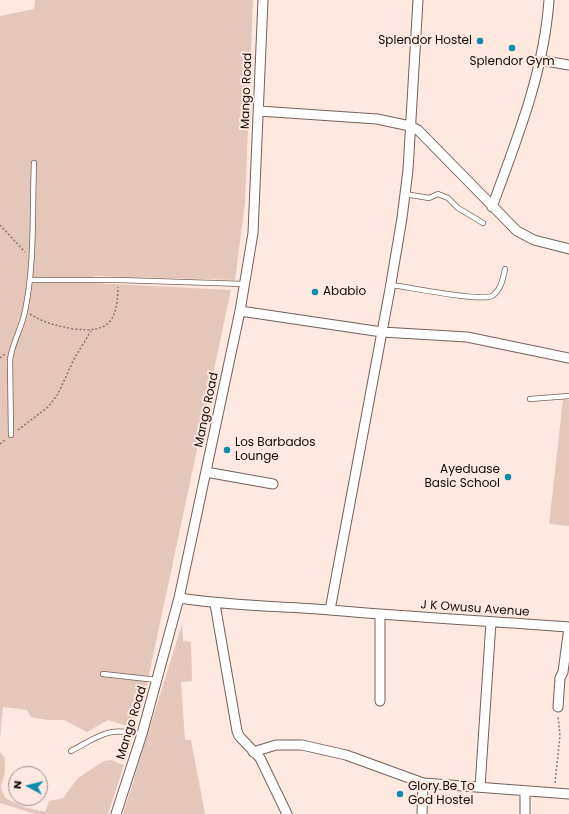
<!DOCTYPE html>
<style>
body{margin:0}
#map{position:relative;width:569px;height:814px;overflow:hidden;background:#fee8e0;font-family:Poppins,sans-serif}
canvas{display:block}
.north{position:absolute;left:8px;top:766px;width:40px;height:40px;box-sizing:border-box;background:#fee8e0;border:1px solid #9f8f8a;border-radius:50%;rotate:277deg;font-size:11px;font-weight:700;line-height:16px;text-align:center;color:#110a08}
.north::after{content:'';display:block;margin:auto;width:14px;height:18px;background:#0d8cad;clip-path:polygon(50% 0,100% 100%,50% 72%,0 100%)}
</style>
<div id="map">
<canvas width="569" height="814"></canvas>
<div class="north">N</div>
</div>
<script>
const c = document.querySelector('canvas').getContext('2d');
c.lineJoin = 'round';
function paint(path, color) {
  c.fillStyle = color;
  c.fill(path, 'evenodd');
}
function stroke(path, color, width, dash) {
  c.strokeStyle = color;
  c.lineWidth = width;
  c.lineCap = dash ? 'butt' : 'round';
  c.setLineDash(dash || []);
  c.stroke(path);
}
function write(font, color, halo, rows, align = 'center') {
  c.font = font + ' Poppins,sans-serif';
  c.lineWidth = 4;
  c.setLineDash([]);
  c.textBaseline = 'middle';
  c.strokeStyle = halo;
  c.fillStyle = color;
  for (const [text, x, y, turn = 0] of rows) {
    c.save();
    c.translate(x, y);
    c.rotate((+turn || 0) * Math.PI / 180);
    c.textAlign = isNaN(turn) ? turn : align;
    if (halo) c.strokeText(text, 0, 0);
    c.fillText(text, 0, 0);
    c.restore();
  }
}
paint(new Path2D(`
 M35,0H253L245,203L235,280L93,276L94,283L231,290L147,684L134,724L124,725L108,720L87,732L64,720H47L31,717L27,710L3,707L0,738V16L34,9Z
 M563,399L569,400V526L549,524Z
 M182,624L183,641L191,642L192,681L181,682L185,740H191L205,814H123Z
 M0,752L5,758V772L1,787L5,798L24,807L45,812L49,801L63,798L78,778L104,761L111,760L124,765L108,814H35L0,803Z`), '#e4c6ba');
const service = new Path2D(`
 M405,194L429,198L438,194L448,198L458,208L483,223
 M30,280H118L245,284
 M391,285C408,287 482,302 492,296C501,290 503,279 505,269
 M530,399L569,396
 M11,435L10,360C12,343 22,328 25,311C35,263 32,212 34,163
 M103,674L157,680
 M71,751C101,735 107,727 142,734`);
const minor = new Path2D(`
 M540,60L569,65
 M259,111L377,119L410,126L418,130L517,231L534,240L569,249
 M492,207C517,139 544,72 549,0
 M240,311L382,332L467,337L569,358
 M206,472L273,484
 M179,598C230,606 280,606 330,610C410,617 489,621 569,627
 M215,604L237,731L239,736L260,758L287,814
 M330,610L390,289L402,218L408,170L418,0
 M380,701V615
 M558,707L560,678L563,672L569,627
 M253,752L276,745H302L346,755L423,783L569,794
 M480,787L491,622
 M116,814L142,734L179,598L240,311L253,233L263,0
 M422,814L423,783
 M525,814V791`);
stroke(service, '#73615a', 6);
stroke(minor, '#73615a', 11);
stroke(new Path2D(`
 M0,225L25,252
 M30,314C44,323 58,326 74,329C110,333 117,321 118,287
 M0,358L5,354
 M18,430L48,407L58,394L74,359L91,331
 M0,444L5,440
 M555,783L560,736L558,716`), '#877873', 1.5, [2, 2]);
stroke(service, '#fff', 4.5);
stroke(minor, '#fff', 9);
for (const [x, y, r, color] of [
 [480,41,4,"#0d8cad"],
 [512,48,4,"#0d8cad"],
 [315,292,4,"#0d8cad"],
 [227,450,4,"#0d8cad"],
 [508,477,4,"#0d8cad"],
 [400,794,4,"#0d8cad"]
]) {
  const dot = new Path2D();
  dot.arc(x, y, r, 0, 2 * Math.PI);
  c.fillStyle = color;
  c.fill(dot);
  stroke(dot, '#fee8e0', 1.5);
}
write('12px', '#110a08', '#fee8e0', [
 ["Splendor Hostel",472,41,"right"],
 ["Splendor Gym",512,62,"center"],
 ["Ababio",323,292],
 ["Los Barbados",235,443],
 ["Lounge",235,457],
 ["Ayeduase",500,470,"right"],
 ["Basic School",500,484,"right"],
 ["Glory Be To",408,787],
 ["God Hostel",408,801]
], 'left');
write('12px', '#110a08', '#fee8e0', [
 ["Mango Road",247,91,-88],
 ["Mango Road",207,410,-78],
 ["J K Owusu Avenue",475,609,4],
 ["Mango Road",132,723,-73]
]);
</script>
